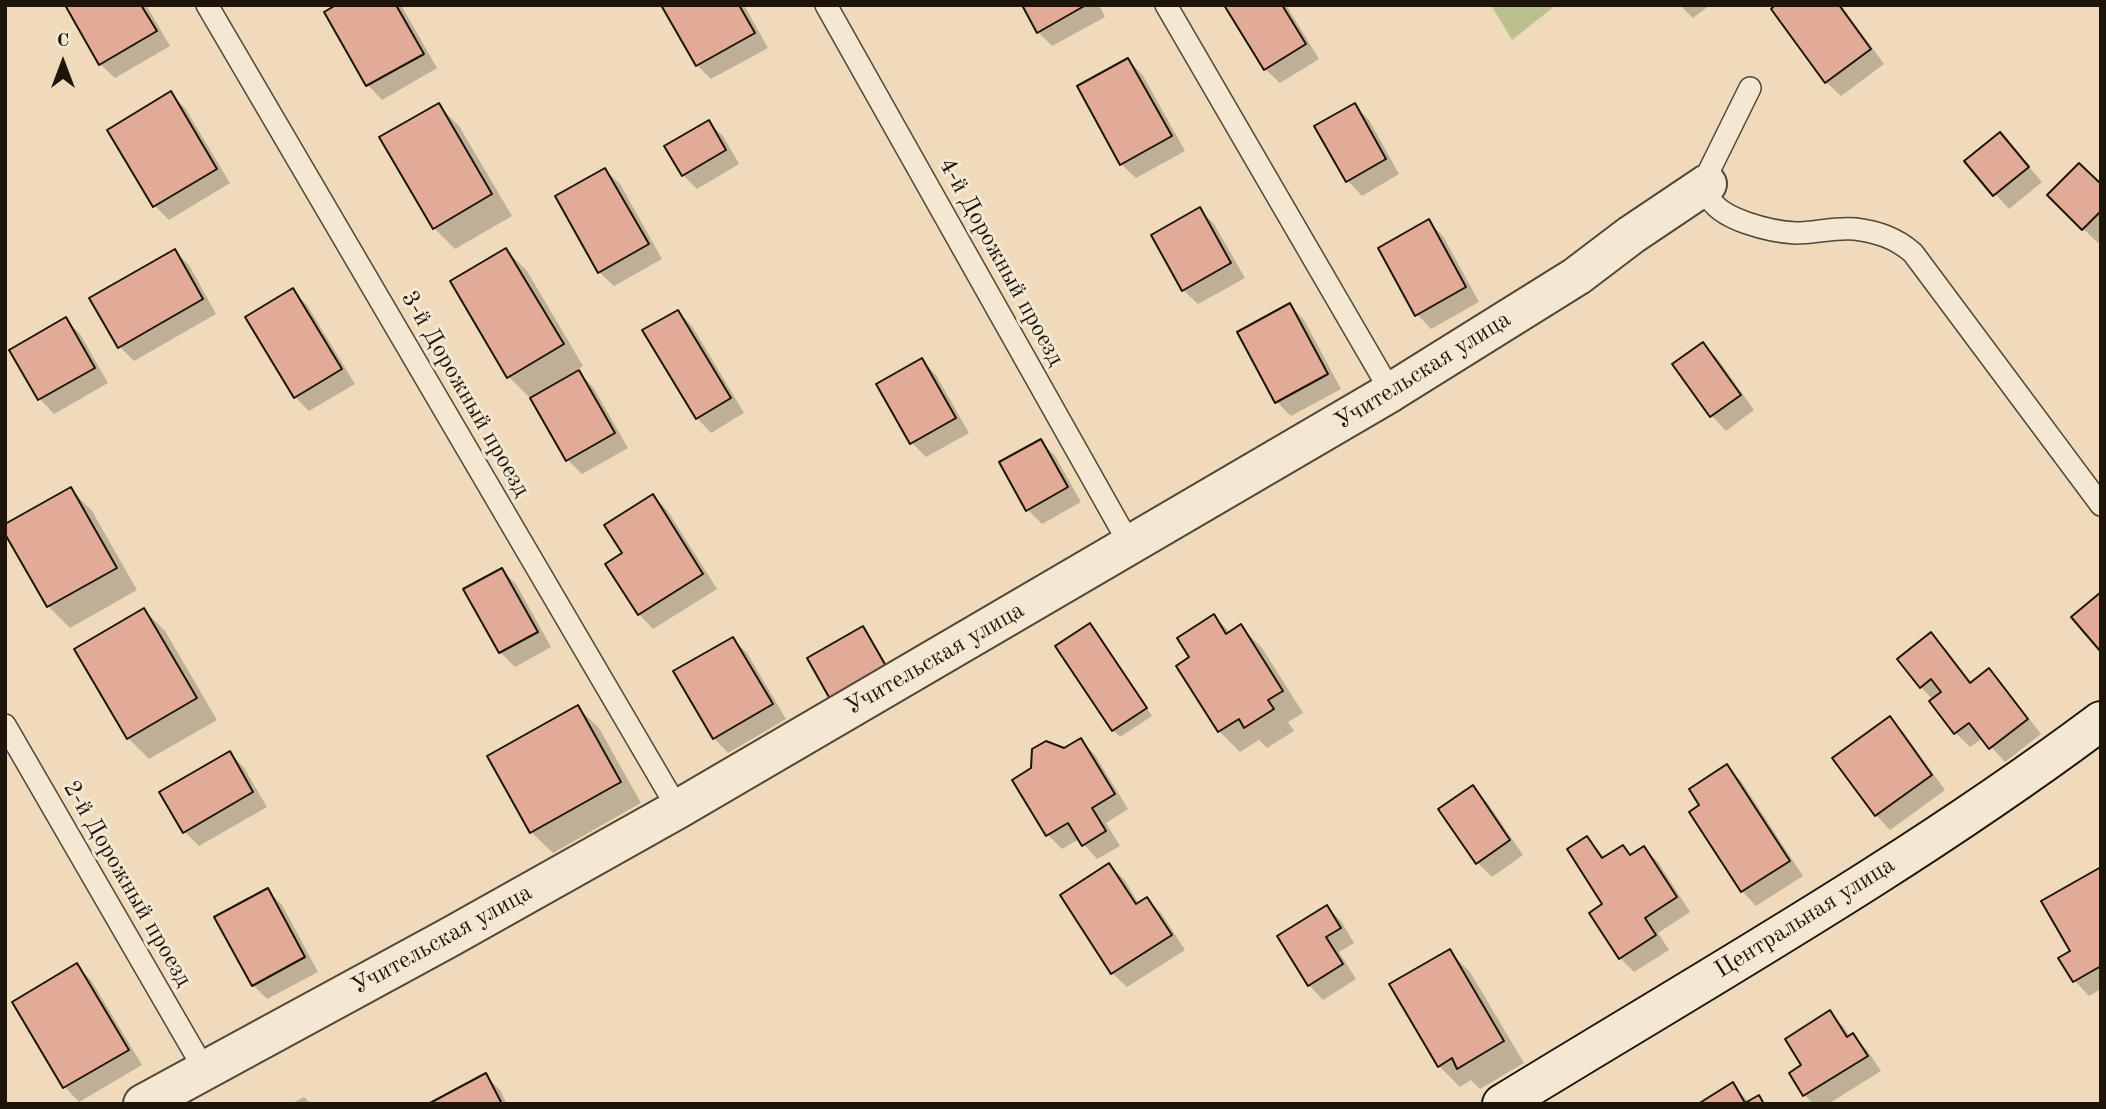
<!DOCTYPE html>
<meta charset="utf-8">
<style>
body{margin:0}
#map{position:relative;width:2106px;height:1109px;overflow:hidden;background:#efdbbc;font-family:"Old Standard TT",serif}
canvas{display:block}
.frame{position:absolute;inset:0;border:7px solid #1d140a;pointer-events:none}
.north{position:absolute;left:28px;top:28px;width:70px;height:70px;-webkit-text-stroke:5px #f5e8d3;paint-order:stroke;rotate:0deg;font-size:19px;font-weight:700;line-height:28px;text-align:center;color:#1d140a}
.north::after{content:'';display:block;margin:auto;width:24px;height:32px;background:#1d140a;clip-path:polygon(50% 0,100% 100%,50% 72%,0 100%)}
</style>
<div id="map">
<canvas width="2106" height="1109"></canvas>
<div class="frame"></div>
<div class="north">С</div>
</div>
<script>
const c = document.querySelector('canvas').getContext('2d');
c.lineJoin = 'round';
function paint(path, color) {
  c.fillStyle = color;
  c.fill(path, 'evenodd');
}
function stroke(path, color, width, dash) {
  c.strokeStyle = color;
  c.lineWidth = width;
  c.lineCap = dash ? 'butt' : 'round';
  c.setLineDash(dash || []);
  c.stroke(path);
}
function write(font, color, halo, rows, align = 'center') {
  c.font = font + ' "Old Standard TT",serif';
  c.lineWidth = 6;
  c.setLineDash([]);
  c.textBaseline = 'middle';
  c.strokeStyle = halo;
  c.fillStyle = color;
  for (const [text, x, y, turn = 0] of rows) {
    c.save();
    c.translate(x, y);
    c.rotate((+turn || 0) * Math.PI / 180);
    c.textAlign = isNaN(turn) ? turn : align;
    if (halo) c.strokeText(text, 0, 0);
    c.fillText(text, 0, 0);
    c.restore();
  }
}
paint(new Path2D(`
 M1491,5H1556L1512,40Z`), '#bcbf8e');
paint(new Path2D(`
 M67,5H146L170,46L115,78L100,64Z
 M340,5H401L437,68L382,100L368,85L327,12Z
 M663,5H744L768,48L711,79L697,65Z
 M1024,5H1099L1105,17L1052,46L1038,32Z
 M1227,5H1286L1319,59L1280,83L1265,69Z
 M1680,5H1710L1693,18Z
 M1778,5H1841L1884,64L1841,96L1826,82Z
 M1128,60L1142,74L1185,151L1136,178L1121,164Z
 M170,94L185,108L230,183L169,220L155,206Z
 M438,105L459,126L512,216L455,249L434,228Z
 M1354,105L1369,120L1399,174L1362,196L1348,181L1317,127Z
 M708,122L723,136L739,164L697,189L683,175Z
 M2000,134L2042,182L2009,209L1967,162Z
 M605,170L620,184L662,259L614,286L599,272Z
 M2101,187V240L2098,243L2049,195Z
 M1199,209L1214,224L1245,278L1198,304L1183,290Z
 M1428,222L1443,236L1479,302L1431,329L1417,314Z
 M506,250L527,271L583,366L576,370L593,387L628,448L582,474L568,460L531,397L530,398L508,376Z
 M174,251L189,265L216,314L134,361L119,346Z
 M292,290L307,305L355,384L309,411L295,397Z
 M1290,305L1304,320L1341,389L1291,416L1277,402L1239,333Z
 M678,312L692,326L744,413L711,433L697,418Z
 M66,320L80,334L108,383L54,414L40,399L12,351Z
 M1702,344L1717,358L1754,410L1726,431L1712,416L1674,364Z
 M922,360L936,375L969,433L926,457L912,443Z
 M1041,441L1055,456L1081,502L1042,524L1028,510Z
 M71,489L92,511L137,590L70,628L48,606L5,530Z
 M653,496L667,510L717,589L653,629L639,614L625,554Z
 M502,570L516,584L551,647L515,667L500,652Z
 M144,610L165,631L217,720L149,759L128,738Z
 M1213,616L1231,633L1241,627L1262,648L1303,713L1288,722L1294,731L1267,748L1259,740L1240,752L1219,731L1192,658Z
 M1090,625L1097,632L1152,716L1120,737L1113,730Z
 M863,628L869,635L892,674L838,705Z
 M1931,635L1946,649L1972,683L1989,671L2003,685L2041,734L2005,762L1983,738L1970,747L1956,733L1932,701L1933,700L1921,687L1900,659Z
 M732,639L747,653L786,719L728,753L714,738Z
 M577,707L599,728L641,803L553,853L531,832Z
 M1890,718L1904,733L1945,790L1890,830L1876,815Z
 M1081,740L1095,755L1128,809L1106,823L1120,846L1097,859L1079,839L1062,849L1048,835Z
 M230,753L244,768L267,807L199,846L185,832Z
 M1727,766L1741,781L1803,876L1756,906L1742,891Z
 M1472,787L1487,802L1523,855L1492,877L1477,862Z
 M1587,838L1605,858L1622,847L1632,856L1644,848L1658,862L1690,912L1658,933L1669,950L1634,972L1620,958Z
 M1109,865L1124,879L1139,904L1147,899L1161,913L1185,950L1127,987L1112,973Z
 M2101,869V989L2089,996L2075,981L2061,958L2072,952Z
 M268,891L282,905L318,972L267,999L253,985Z
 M1327,907L1341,921L1354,943L1339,952L1356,979L1323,1000L1309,985Z
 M1449,951L1470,972L1524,1063L1480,1089L1471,1080L1460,1087L1439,1066Z
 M77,966L91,980L142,1065L79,1102L65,1087L15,1003Z
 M1830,1013L1844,1027L1850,1037L1853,1036L1867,1050L1881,1071L1828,1104H1813L1805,1095L1804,1066Z
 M485,1075L500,1090L507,1104H433Z
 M1733,1085L1749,1102L1759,1097L1766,1104H1700Z
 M304,1097L311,1104H291Z`), '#0003');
const building = new Path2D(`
 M65,5H141L157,31L99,65Z
 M336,5H396L424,54L366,86L324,12Z
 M661,5H739L755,33L696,66Z
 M1022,5H1086L1037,33Z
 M1224,5H1282L1306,44L1264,70Z
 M1775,5H1839L1871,49L1825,83L1771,9Z
 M1128,58L1172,136L1120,165L1077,86Z
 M171,91L217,169L153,207L107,130Z
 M439,103L492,194L433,229L379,137Z
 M1355,103L1386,159L1346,182L1314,126Z
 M709,120L726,150L682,176L664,146Z
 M2000,132L2029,167L1993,196L1964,161Z
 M2079,163L2101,184V211L2082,230L2047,195Z
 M605,168L649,244L598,273L555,196Z
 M1200,207L1231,263L1182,291L1151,235Z
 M1429,219L1466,287L1415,316L1378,248Z
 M506,248L564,344L507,378L450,281Z
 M175,249L203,299L118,348L89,298Z
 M293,288L342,369L294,398L245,317Z
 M1290,303L1328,374L1275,403L1237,332Z
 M678,310L731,398L696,419L642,330Z
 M66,317L95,368L38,400L9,350Z
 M1703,342L1741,395L1710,417L1672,364Z
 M922,358L956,418L910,444L876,384Z
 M579,370L615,433L566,461L530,398Z
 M1041,439L1068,487L1026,511L999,462Z
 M71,487L117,568L47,607L5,534V524Z
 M653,494L703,574L638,615L605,564L622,553L604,525Z
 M502,568L538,632L499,653L463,589Z
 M2101,592V652L2071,617Z
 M144,608L197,698L127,739L74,649Z
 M1214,614L1226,634L1241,624L1283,691L1268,700L1274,709L1244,728L1239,719L1218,732L1176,666L1189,657L1177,638Z
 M1090,623L1147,708L1112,731L1055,646Z
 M863,626L886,666L830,699L807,658Z
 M1931,632L1970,683L1989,668L2028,719L1989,749L1969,723L1954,734L1929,701L1941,692L1931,679L1920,688L1897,659Z
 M733,637L773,704L713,739L673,671Z
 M578,705L621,782L530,833L487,756Z
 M1890,716L1932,775L1875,816L1832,758Z
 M1081,738L1115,794L1092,808L1106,831L1082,846L1068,823L1046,836L1012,780L1031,768L1032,749L1046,741L1064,748Z
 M230,751L253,792L183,833L159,792Z
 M1727,764L1790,861L1741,892L1689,812L1699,805L1689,789Z
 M1473,785L1510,840L1476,864L1438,809Z
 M1587,836L1602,858L1623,845L1630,855L1644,846L1677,897L1645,918L1656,935L1619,959L1589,913L1602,904L1567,849Z
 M1109,863L1136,904L1147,897L1172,935L1111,974L1060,895Z
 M2101,867V966L2073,982L2058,958L2070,951L2041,901Z
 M268,888L305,957L252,986L214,917Z
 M1327,905L1341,928L1326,937L1343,964L1308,986L1277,936Z
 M1450,949L1504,1041L1457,1069L1452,1058L1438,1067L1389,984Z
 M77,963L129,1050L63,1088L12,1002Z
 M1830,1010L1847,1037L1853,1033L1868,1056L1803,1096L1789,1073L1801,1065L1785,1039Z
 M486,1073L502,1104H430V1103Z
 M1733,1082L1745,1103L1759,1095L1764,1104H1698Z`);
paint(building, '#e2ab97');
stroke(building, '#1d140a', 2);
const lane = new Path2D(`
 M207,5L678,809
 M826,5L1130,545
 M1166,5L1391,392
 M1750,88L1710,169C1708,178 1706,188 1709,196C1718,220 1773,232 1796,233C1815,233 1835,227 1855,229C1878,232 1896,238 1913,253L2101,505
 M5,725L204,1069`);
const street = new Path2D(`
 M143,1104L450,937L678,809L1391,392L1577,276L1631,235L1707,184`);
const secondary = new Path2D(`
 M1502,1104C1704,980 1911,863 2101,721`);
stroke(lane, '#524636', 24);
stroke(street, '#524636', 42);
stroke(secondary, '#1d140a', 42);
stroke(lane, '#f5e8d3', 21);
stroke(street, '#f5e8d3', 38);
stroke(secondary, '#f5e8d3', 38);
write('24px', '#1d140a', '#f5e8d3', [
 ["4-й Дорожный проезд",1001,262,61],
 ["Учительская улица",1423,371,-32],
 ["3-й Дорожный проезд",465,394,60],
 ["Учительская улица",935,659,-30],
 ["2-й Дорожный проезд",127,884,60],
 ["Центральная улица",1805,918,-32],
 ["Учительская улица",442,940,-29]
]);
</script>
